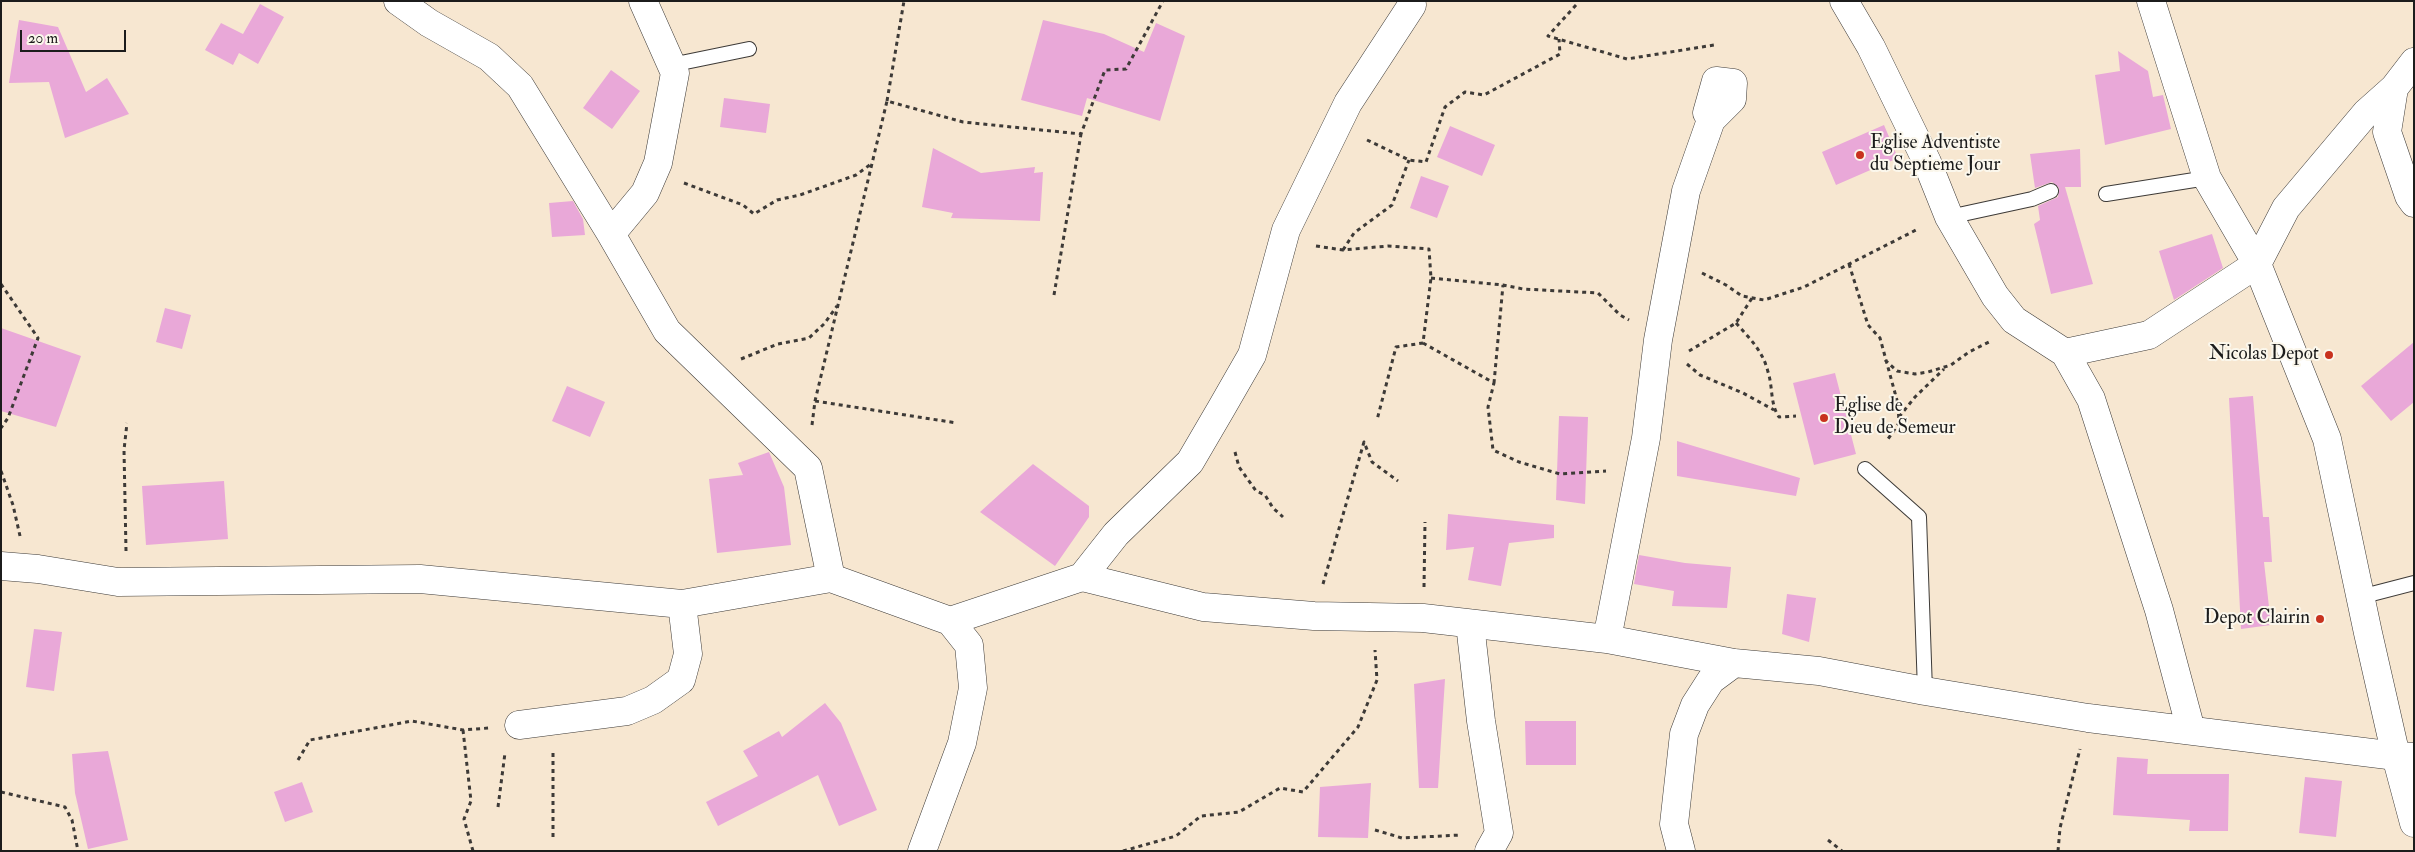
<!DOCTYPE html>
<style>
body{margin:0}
#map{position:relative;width:2415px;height:852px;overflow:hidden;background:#f7e7d1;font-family:"IM FELL Double Pica",serif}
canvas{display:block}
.frame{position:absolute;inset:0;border:2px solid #1c1c1c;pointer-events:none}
.scale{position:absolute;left:20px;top:30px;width:106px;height:22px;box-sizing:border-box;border:2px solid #1c1c1c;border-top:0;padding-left:6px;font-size:15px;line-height:18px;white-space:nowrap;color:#1c1c1c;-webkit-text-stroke:4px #fbf7ec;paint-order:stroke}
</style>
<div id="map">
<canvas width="2415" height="852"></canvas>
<div class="frame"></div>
<div class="scale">20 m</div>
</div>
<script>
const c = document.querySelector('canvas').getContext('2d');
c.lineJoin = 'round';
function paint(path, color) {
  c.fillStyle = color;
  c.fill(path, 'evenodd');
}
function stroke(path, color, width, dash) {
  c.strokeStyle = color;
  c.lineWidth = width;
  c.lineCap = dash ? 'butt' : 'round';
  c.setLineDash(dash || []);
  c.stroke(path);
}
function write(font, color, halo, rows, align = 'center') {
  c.font = font + ' "IM FELL Double Pica",serif';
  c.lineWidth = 4;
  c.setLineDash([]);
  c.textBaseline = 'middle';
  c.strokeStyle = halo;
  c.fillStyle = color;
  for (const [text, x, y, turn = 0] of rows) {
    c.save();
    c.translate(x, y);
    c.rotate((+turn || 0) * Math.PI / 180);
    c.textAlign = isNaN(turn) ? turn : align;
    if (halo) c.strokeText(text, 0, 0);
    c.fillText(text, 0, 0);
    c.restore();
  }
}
paint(new Path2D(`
 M260,4L284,17L258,64L239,53L233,65L205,50L221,23L243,34Z
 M19,20L58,27L86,92L107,78L129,114L65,138L49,82L9,83Z
 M1043,20L1104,34L1144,52L1156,23L1185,36L1160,121L1087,98L1082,116L1021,100Z
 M2118,51L2148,71L2153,97L2163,95L2171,129L2105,145L2095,75L2120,71Z
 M611,70L640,91L612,129L583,108Z
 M724,98L770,104L766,133L720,127Z
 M1884,125L1898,158L1836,185L1822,152Z
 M1450,126L1495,145L1482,176L1437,157Z
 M933,148L981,173L1035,167L1034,173L1043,172L1040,221L951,218L953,213L922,207Z
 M2080,149L2081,187H2065L2093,284L2051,294L2034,224L2040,220L2038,206L2058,197L2059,188L2052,182L2035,188L2030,154Z
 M1421,176L1449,186L1437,218L1410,208Z
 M573,201L583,219L585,235L552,237L549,203Z
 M2212,234L2223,268L2174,300L2159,251Z
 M165,308L191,315L182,349L156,342Z
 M1,328L81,356L56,427L1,411Z
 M2414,342V402L2391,421L2361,386Z
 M1835,373L1856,454L1814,465L1793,383Z
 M567,386L605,402L590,437L552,421Z
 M2253,396L2263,517H2269L2272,562H2264L2271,625L2241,629L2229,398Z
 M1559,416L1588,417L1585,504L1556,500Z
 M1677,441L1800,478L1796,496L1677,476Z
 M769,452L784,487L791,545L717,553L709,479L743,475L738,463Z
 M1033,464L1089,506V517L1055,566L980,512Z
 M224,481L228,539L146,545L142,486Z
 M1448,514L1554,525V538L1509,543L1501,586L1468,580L1474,547L1446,550Z
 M1639,555L1685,563L1731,567L1727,608L1672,606L1674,591L1634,584Z
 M1787,594L1816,598L1809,642L1782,634Z
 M34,629L62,632L54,691L26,687Z
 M1445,679L1438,788H1419L1414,684Z
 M825,703L841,723L877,810L839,826L818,775L718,826L706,802L758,776L743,751L779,731L782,737Z
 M1525,721H1576V765H1526Z
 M108,751L128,840L88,849L75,793L72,754Z
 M2117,757L2148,759L2147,774H2229L2228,831H2189L2190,820L2113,815Z
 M2305,777L2342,781L2336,837L2299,833Z
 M302,782L313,812L285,822L274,792Z
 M1371,783L1368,838L1318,837L1320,787Z`), '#e9a8d8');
const service = new Path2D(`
 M671,65L749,49
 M2106,194L2207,178
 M1949,217L2032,199L2051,191
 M1865,469L1919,517L1925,691
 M2360,597L2414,583`);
const minor = new Path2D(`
 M398,1L429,23L489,57L520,86L611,234L667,331L808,468L831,578
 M1844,1L1871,47L1927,162L1949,217L1995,296L2014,320L2065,353L2091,399L2159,610L2191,730
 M2414,62L2394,88L2387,132L2409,196L2414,203
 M611,234L645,193L658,163L675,73L643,1
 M2065,353L2149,335L2257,264L2286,208L2366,113L2394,88
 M1,566L38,569L118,582L420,579L682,604L831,578L950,621L1082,577L1203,607L1314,616L1423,618L1607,639L1734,663L1819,671L1925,691L2088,718L2396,756L2368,633L2327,439L2257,264L2207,178L2151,1
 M1082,577L1116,534L1190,462L1221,409L1252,355L1286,230L1348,103L1412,5
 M1470,624L1481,721L1499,833L1489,851
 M1607,639L1646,438L1658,340L1686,191L1711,120L1732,99L1733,83L1716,81L1707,113
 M519,725L627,711L653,700L681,680L688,654L682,604
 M922,851L962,743L973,688L969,645L950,621
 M1681,851L1674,824L1684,734L1695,705L1711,680L1734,663`);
const tertiary = new Path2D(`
 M2414,757L2396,756L2414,823`);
stroke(service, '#3d3a37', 16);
stroke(minor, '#3d3a37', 29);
stroke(tertiary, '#3d3a37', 29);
stroke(new Path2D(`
 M1576,5L1548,36L1627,59L1714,45V48
 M887,101L904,1
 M1367,140L1409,160L1426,162L1445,107L1465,92L1484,95L1560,54L1559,39
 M684,183L743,205L754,214L777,200L800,195L856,175L871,164
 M1316,246L1343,250L1388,246L1429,249L1431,278L1423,343L1396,347L1377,420
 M1343,250L1354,233L1392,205L1409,160
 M1849,264L1868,325L1880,338L1898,404L1899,423L1888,439
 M1702,273L1726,285L1742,296L1764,300L1804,287L1918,229
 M1431,278L1503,285L1523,289L1598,293L1620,315L1629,320
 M1,284L38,338L8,418L1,428
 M1054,295L1081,134
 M1736,323C1750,339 1763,351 1768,372C1773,387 1770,404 1779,417L1796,416
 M1423,343L1494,383L1488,407L1493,450L1519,462L1560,474L1606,471
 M1689,351L1736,323L1752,298
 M741,359L778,344L809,338L824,324L837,306
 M1885,360L1897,371L1915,374L1928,372L1951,365L1969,352L1991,341
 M1687,364L1700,375L1743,393L1774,410
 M1494,383L1503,285
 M815,401L957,423
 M1899,417L1915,397L1944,369
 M812,425L815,401L887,101L963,122L1081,134L1105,70L1126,69L1163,1
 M1235,452L1239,467L1256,491L1265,495L1273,508L1283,517
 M1,471L13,505L20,536
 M126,551L124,450L127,423
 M1323,584L1364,442L1372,462L1398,481
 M1424,587L1425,522
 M463,730L471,801L464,819L473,851
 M298,760L310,740L412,721L463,730L489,728
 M1,792L65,807L72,820L78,851
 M498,807L505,753
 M1375,830L1402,838L1461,835
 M553,837V752
 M1828,840L1842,851
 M1123,851L1176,836L1201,816L1239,812L1280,788L1303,792L1358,727L1377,680L1375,650
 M2058,851L2060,828L2080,749`), '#3d3a37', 3, [4, 4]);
stroke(service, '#fff', 14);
stroke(minor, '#fff', 28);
stroke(tertiary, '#fff', 28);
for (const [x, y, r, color] of [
 [1860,155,5,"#c8321e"],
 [2329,355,5,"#c8321e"],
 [1824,418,5,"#c8321e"],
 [2320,619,5,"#c8321e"]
]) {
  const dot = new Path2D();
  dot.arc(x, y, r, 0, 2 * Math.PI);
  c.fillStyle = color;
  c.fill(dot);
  stroke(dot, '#fbf7ec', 2);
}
write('19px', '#1c1c1c', '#fbf7ec', [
 ["Eglise Adventiste",1870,144],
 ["du Septieme Jour",1870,166],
 ["Nicolas Depot",2319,355,"right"],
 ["Eglise de",1834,407],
 ["Dieu de Semeur",1834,429],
 ["Depot Clairin",2310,619,"right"]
], 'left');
</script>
